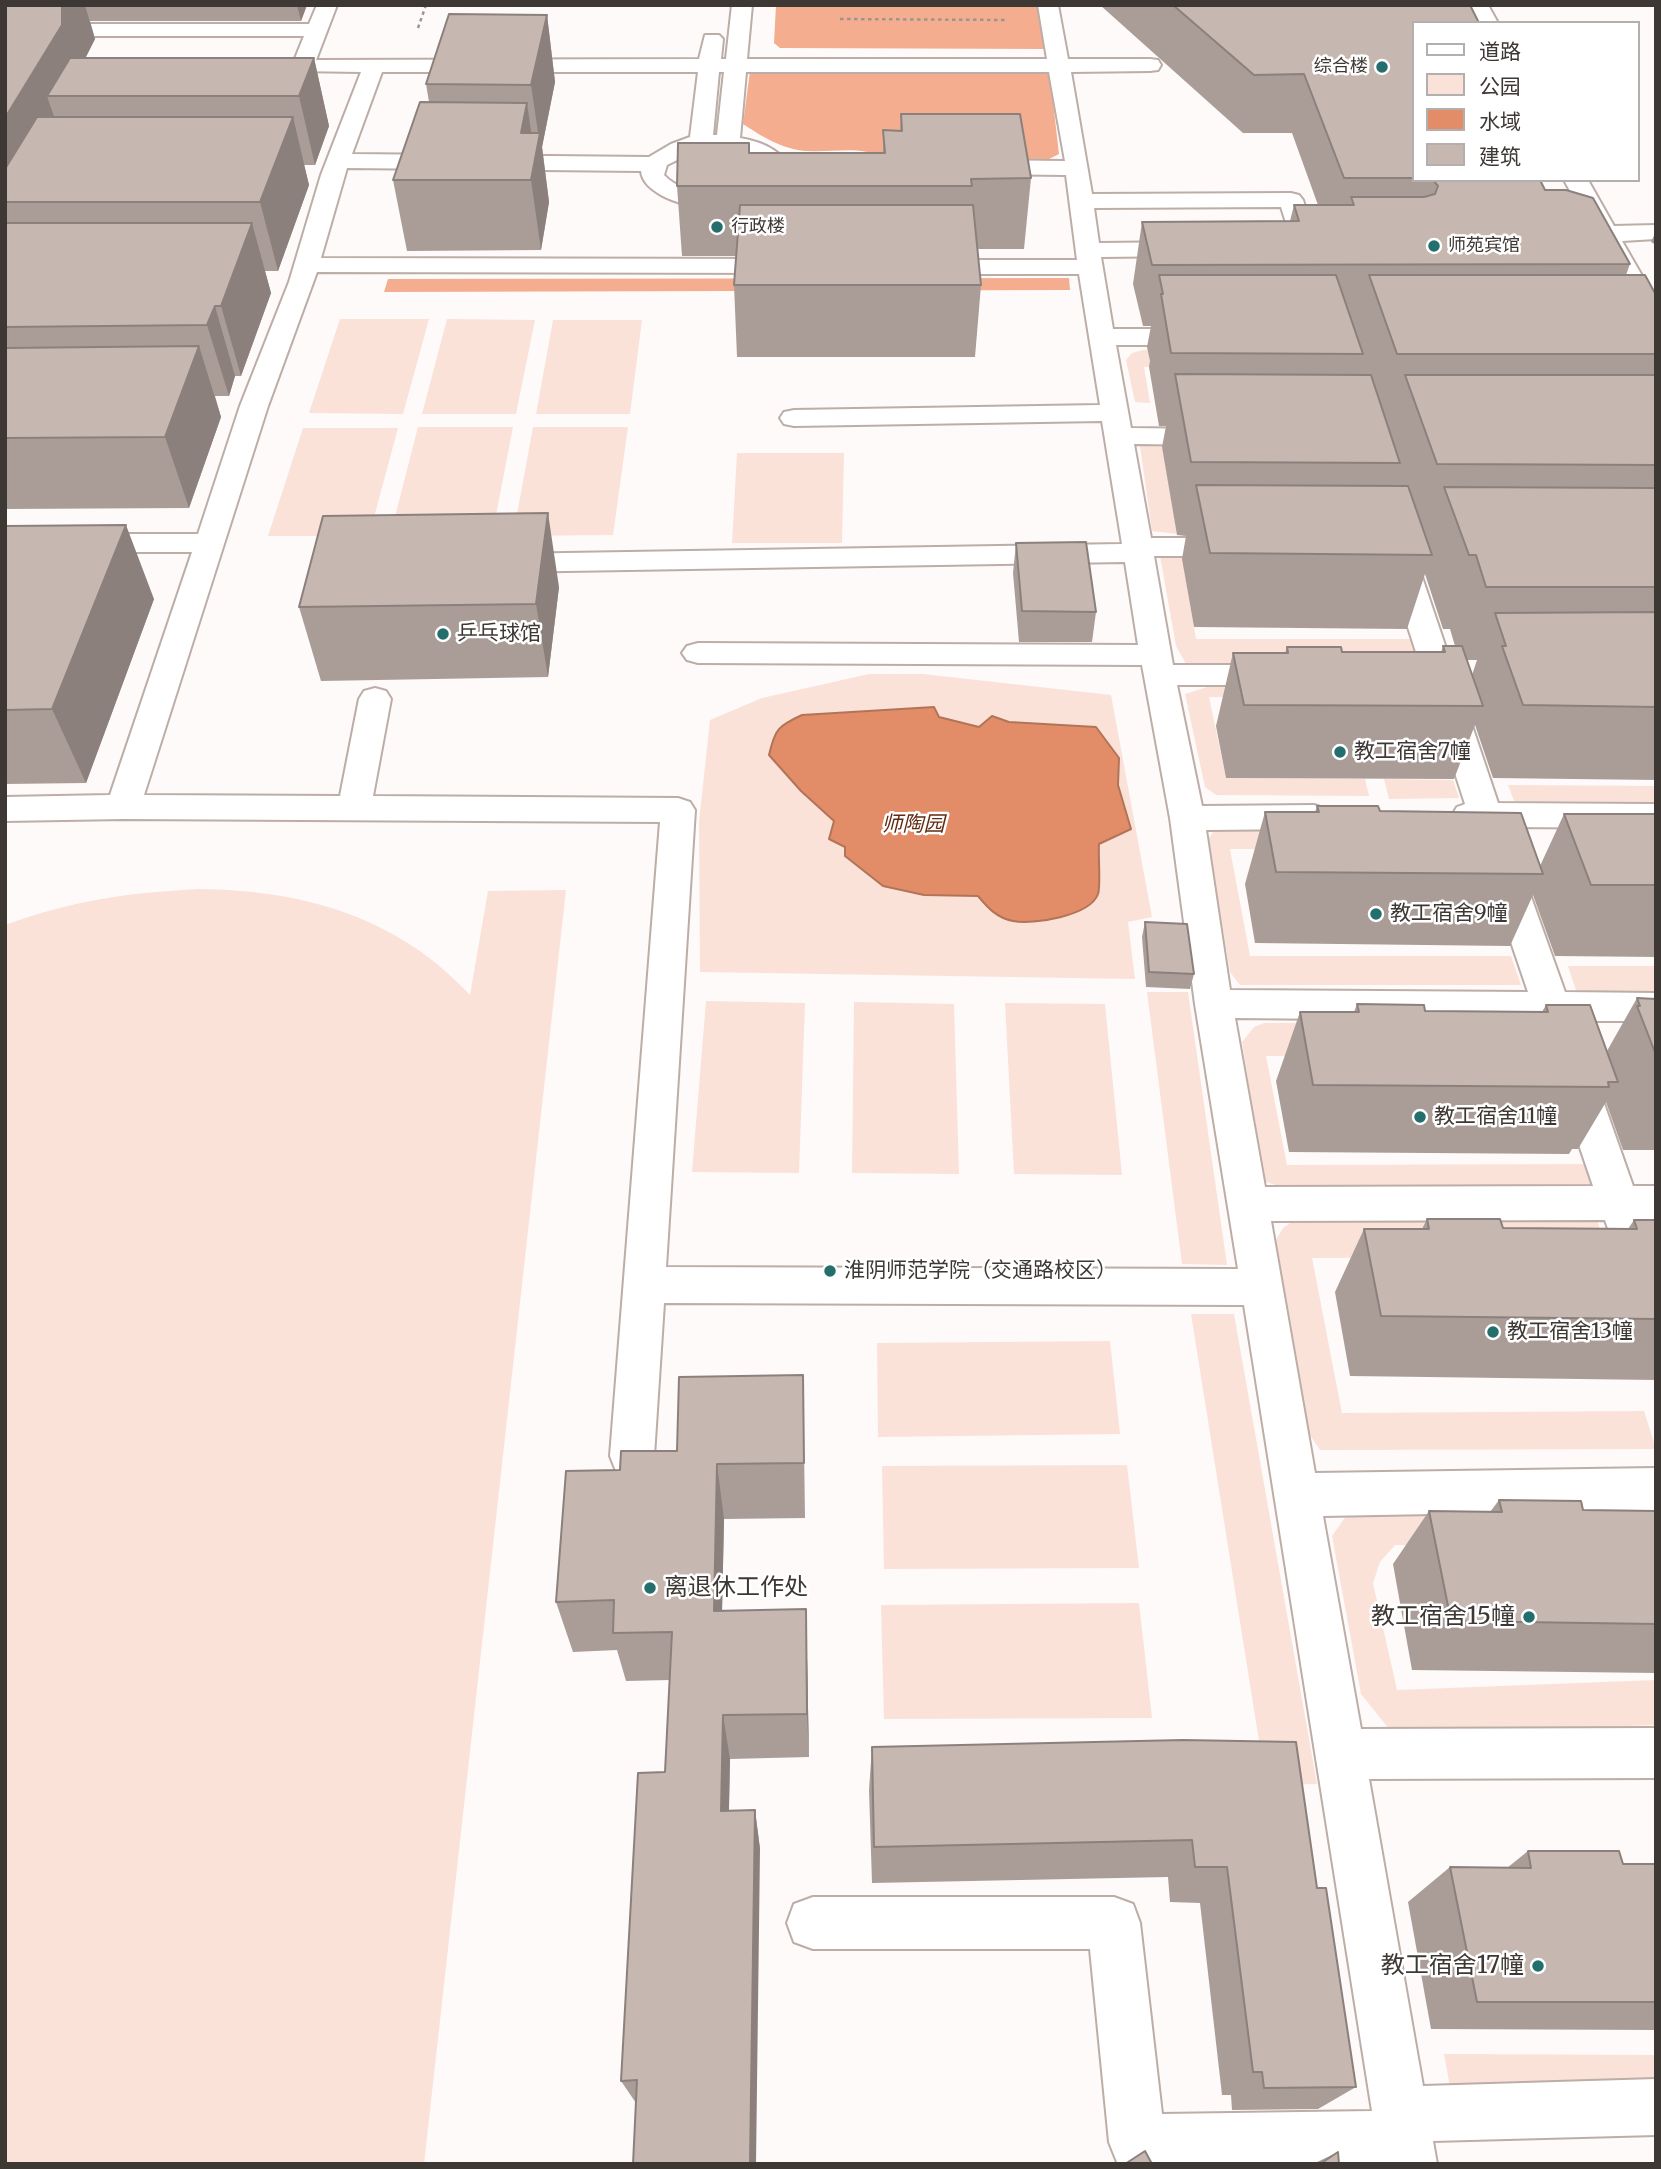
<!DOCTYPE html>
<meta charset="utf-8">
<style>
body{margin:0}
#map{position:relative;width:1661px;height:2169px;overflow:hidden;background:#fdfaf9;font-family:Merriweather,"Noto Sans SC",serif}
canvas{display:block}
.frame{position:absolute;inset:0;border:7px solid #3e3835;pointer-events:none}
.legend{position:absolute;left:1412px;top:21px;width:228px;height:161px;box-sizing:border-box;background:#fff;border:2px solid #b2afae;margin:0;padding:9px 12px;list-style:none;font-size:21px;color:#3e3835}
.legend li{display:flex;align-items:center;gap:14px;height:35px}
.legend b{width:35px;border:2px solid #b2afae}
</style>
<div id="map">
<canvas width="1661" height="2169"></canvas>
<div class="frame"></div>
<ul class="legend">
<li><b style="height:9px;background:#fff"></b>道路</li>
<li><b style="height:19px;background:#fae2d9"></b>公园</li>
<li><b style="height:19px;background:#e38d68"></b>水域</li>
<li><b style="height:19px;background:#c6b7b1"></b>建筑</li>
</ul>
</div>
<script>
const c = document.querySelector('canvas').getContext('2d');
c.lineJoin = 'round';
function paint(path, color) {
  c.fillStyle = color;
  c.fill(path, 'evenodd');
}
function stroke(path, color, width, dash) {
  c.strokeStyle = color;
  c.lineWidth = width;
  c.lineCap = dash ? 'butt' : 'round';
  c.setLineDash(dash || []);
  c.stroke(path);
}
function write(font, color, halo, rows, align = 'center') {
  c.font = font + ' Merriweather,"Noto Sans SC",serif';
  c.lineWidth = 5;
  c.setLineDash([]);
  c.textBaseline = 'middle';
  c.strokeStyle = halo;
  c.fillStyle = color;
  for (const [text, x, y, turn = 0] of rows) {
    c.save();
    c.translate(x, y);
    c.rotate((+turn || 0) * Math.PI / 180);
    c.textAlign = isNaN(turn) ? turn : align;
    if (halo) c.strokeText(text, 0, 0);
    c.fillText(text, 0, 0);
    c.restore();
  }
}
paint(new Path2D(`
 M340,319H429L403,414L309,413Z
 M447,319L535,320L516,414H422Z
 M553,320H642L630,414H536Z
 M1143,350H1178L1182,367H1144L1150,403L1135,402L1126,360L1132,353Z
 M418,427H513L492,536H390Z
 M533,427H628L613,535L513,536Z
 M303,428H398L369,536H268Z
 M1142,440L1359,442L1165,461L1177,534L1152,531L1140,446Z
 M737,453H844L842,543H732Z
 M1385,555L1184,569L1196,639H1414L1421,664H1186L1176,646L1160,556Z
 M869,674H923L1111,695L1152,917L1128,922L1135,979L700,972L699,822L710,720L762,698Z
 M1429,686L1432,697H1209L1226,778L1365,779L1369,796L1216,795L1205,787L1185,694L1207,687Z
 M1384,779L1453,780L1459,798L1389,799Z
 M1508,785L1656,786V802L1514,801Z
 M1223,826L1484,849H1230L1250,956H1511L1521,985H1240L1230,972L1208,839L1214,831Z
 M199,889C303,890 398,917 470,995L488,891L566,890L424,2164H5V925C73,900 127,893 199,889Z
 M1568,966H1656V996H1578Z
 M1147,992H1188L1227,1265L1182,1264Z
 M706,1001L805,1003L799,1173L692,1172Z
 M854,1002L954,1004L959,1174L852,1173Z
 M1005,1003L1105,1004L1122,1175L1014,1174Z
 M1547,1022L1557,1055L1266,1056L1287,1165L1592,1164L1601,1191L1295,1192L1264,1181L1242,1042L1254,1027L1264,1023Z
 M1597,1220L1608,1256L1312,1258L1342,1413L1644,1411L1656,1449L1320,1450L1308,1432L1276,1240L1283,1228L1293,1221Z
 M1191,1314H1234L1317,1784L1266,1785Z
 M1110,1341L1120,1434L878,1437L877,1343Z
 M1127,1465L1139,1568L884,1569L882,1466Z
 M1362,1507L1656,1509V1546L1395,1545L1380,1562L1373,1583L1397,1690L1656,1680V1725L1394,1735L1361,1694L1332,1536L1346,1516Z
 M1139,1603L1152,1718L884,1719L881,1605Z
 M1444,2054L1656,2055V2092L1451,2093Z`), '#fae2d9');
paint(new Path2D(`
 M776,5H1039L1047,49L780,48L774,43Z
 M1045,70L1050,76L1059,154L1049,159L882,158C862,145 831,153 807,151C784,150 761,136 743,124L750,71Z
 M1069,278L1070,290L384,292L388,279Z`), '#f4ad8f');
const water = new Path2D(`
 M934,707L939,717L979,727L992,716L1009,722L1096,727L1119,758L1118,785L1131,829L1099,844C1098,855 1101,887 1098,894C1090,916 1033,925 1013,921C997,918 988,908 978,896L924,895L883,886L845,856V847L829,839L834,821L801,791L769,755C775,729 778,726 802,715Z`);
paint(water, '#e38d68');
stroke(water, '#b27459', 2);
const minor = new Path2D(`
 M317,5H337L316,60L699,59L705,35H719L723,39L721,59H726L732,5H752L747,59H1047L1038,5H1058L1068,59H1150L1158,60L1161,65L1158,70L1150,71L1071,72L1092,194L1291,193L1299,195L1303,200L1318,248L1315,253L1306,255L1297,253L1294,248L1281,207L1094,208L1099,243L1190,242L1199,244L1202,249L1199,254L1190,256L1101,257L1113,329H1201L1210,331L1214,337L1210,343L1201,345H1116L1131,428L1215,429L1225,431L1229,437L1225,443L1215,445L1134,444L1151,538H1237L1247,541L1252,547L1247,553L1237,556H1154L1173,665H1279L1290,668L1295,675L1290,682L1279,685H1177L1202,806L1314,805L1326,809L1331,817L1326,825L1314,829L1206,830L1230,990L1528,992L1472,827L1457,823L1452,815L1457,807L1465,804L1384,553L1389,547L1399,544L1409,547L1414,553L1498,803L1656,804V828L1506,827L1565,992L1656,993V1021H1575L1633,1186H1656V1220H1645L1656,1250V1328L1641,1323L1605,1220L1271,1221L1315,1473L1656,1468V1510L1323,1516L1361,1729L1656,1728V1778L1369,1779L1423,2086L1656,2079V2135L1433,2141L1437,2164H1122L1117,2162L1109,2142L1090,1949H813L794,1942L787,1923L794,1904L813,1897H1114L1133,1904L1140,1923L1162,2114L1372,2111L1244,1305L664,1303L654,1456L648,1471L632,1477L616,1471L610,1456L660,822L123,819L5,821V797L110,795L192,552H5V534H198L240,406L289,282L321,175L361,72L295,71L292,66L304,36H5V24H309ZM382,72H698L690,137L671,144L649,157L352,154ZM719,72H724L717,135H713ZM746,72H1049L1065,161L977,160L969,162L965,167L969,172L977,174L1066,175L1077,260H928L919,262L916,267L919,272L928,274H1079L1100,405L794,410L784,412L780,418L784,424L794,426L1102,421L1122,544L504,554L493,556L489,563L493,570L504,572L1125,562L1138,645L698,643L687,646L682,653L687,660L698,663L1142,665L1170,818L1195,1004L1238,1269L666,1267L695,810L690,802L678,798L373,796L391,699L386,691L375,688L364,691L359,699L340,796L144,795L268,406L317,272L787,273L796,271L799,266L796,261L787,259L321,258L347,168L641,171C642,182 651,189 661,195C689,211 732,209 761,196C770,193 776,187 781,179C798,153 758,141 740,138ZM702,148C721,148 750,147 762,164L760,174C741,200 685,198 664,175L667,165ZM1235,1018L1537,1021L1593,1186L1265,1187Z
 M1468,5H1488L1498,23H1477Z
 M1564,180H1588L1614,226L1656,225V239L1622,241L1656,300V331L1647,328L1643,323Z`);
stroke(minor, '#bcada7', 4);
stroke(new Path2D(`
 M840,19L1008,20
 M418,28L426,5`), '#9a9593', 2.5, [3.5, 3.5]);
paint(minor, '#fff');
paint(new Path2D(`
 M5,5H307L301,21H90L95,39L85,58H314L329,126L315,165H304L309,185L278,271H265L271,293L241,376H235L229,396H215L221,417L189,508L5,509Z
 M1100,5H1470L1414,23V180H1540L1545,190L1630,264L1626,275L1656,295V780L1493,778L1475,725L1454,779L1226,778L1216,726L1233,653H1285L1287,647L1342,652H1441L1443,646H1455L1450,629H1443L1425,574L1407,629L1194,627L1182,559L1186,536L1177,535L1162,447L1166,426H1159L1149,367L1150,361L1147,347L1151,326H1143L1133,284L1142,222L1290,221L1294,205H1318L1292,133H1243ZM1467,660H1477L1472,675Z
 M547,15L555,82L542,147L549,202L541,250L407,251L393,180L429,102L426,84Z
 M901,114L1031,178L1024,249H977L981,285L975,357H737L734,285L736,256H682L677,186L749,153H883V130L900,131Z
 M1656,231V245L1651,242Z
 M5,526L154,599L86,783L5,784Z
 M1016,543L1096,612L1092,642H1019L1013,573Z
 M559,587L548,677L321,681L299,607Z
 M1317,806L1380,811L1540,866L1564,814H1656V957L1555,956L1533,895L1510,946L1255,943L1245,884L1265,812H1315Z
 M1145,922L1194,974L1190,989L1146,987L1142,937Z
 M1637,998L1656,999V1150H1623L1606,1102L1578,1149H1572L1569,1154L1289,1152L1276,1081L1300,1012H1354L1357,1004L1425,1011L1542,1012L1546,1005L1607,1051Z
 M1427,1219L1503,1228L1628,1229L1634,1220H1656V1380L1350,1376L1335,1292L1364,1229H1422Z
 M803,1375L805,1518L724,1519L722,1611L807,1658L809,1757L730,1759L729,1810H755L760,1849L636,2103L621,2081L665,1772L670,1680L626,1681L617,1650L573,1652L556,1602L620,1470L677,1451Z
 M1499,1500L1583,1510L1656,1511V1673L1412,1670L1393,1564L1429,1511L1490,1512Z
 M1183,1740L1317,1888L1356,2087L1318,2109L1232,2110L1231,2095H1222L1200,1903L1170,1902L1168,1877L872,1883L869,1790L872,1747Z
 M1528,1851L1623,1864H1656V2030L1431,2029L1408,1902L1450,1867L1507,1868Z
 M1338,2152L1339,2164H1313Z`), '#aa9d98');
paint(new Path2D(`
 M62,5H85L95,39L83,63L47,96L60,134L5,202V118Z
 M297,5H307L301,21Z
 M547,15L555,82L542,147L549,202L541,250L531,180L521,133L527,103L535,159L539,139L531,85Z
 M314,58L329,126L315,165L299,96Z
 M293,117L309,185L278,271L260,202Z
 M252,223L271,293L241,376L221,306Z
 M215,306L235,376L229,396L207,325Z
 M199,346L221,417L189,508L165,437Z
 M548,513L559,587L548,677L536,604Z
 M126,525L154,599L86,783L52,709Z
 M717,1464L724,1519L721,1660L714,1611Z
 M806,1609L807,1658L809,1757L807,1714Z
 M723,1715L730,1759L728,1849L721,1811Z
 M755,1810L760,1849L756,2164H750Z`), '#8b807c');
const building = new Path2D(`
 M5,5H62V25L5,118Z
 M1173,5H1470L1479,23H1414V178H1344L1304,74L1254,75Z
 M449,14L547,15L531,85L426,84Z
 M70,58H314L299,96H47Z
 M420,102L527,103L521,133H540L531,180H393Z
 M901,114H1020L1031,178L971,179L972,186H677L678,143H749V153H885L883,130L902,131Z
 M37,117H293L260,202H5V169Z
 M1433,180H1540L1545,190H1566L1593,198L1630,264L1152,265L1142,222L1299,221L1294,205H1354L1351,197H1424L1435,194L1438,186Z
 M740,205H973L981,285H734Z
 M5,223H252L221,306H215L207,325L5,327Z
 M1159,275H1336L1363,354L1171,353L1161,294H1163Z
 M1369,275H1645L1656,295V354H1397Z
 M199,346L165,437L5,438V348Z
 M1175,374L1371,375L1400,463L1191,462Z
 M1405,375H1656V465L1437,464Z
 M1196,485L1408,486L1432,555L1210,553Z
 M1444,487L1656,488V587H1486L1476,555H1469Z
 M548,513L536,604L299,607L323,516Z
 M126,525L52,709L5,710V526Z
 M1086,542L1096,612L1022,611L1016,543Z
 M1656,612V707L1523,705L1502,646H1506L1495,613Z
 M1443,646H1462L1483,706L1244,705L1233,653H1288L1287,647H1341L1342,652H1445Z
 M1317,806H1378L1380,811L1521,813L1543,874L1276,872L1265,812H1319Z
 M1564,814H1656V885H1591Z
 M1145,922L1187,924L1194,974L1149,972Z
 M1637,998L1656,999V1055L1637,1006H1640Z
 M1357,1004L1424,1005L1425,1011L1548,1012L1546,1005H1590L1618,1082H1608L1609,1087L1313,1085L1300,1012H1359Z
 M1427,1219H1500L1503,1228L1637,1229L1634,1220H1656V1319L1381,1316L1364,1229H1429Z
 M803,1375L804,1463L717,1464L714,1611L806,1609L807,1714L723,1715L721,1811L755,1810L750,2164H633L637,2080L621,2081L638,1773L665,1772L672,1632L613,1633L614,1600L556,1602L566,1471L620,1470L621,1451H677L679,1377Z
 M1499,1500L1581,1501L1583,1510L1656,1511V1624L1451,1621L1429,1511L1502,1512Z
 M1183,1740L1296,1742L1317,1888H1326L1356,2087L1264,2088L1262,2072H1253L1227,1867H1195L1192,1840L874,1847L872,1747Z
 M1528,1851H1619L1623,1864H1656V2002H1477L1450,1867L1531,1868Z
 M1145,2151L1152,2164H1125Z
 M1338,2152L1339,2164H1320Z`);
paint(building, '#c6b7b1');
stroke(building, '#8b807c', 2);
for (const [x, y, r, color] of [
 [1382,67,7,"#246f6e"],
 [717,227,7,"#246f6e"],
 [1434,246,7,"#246f6e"],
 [443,634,7,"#246f6e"],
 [1340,752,7,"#246f6e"],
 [1376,914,7,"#246f6e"],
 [1420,1117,7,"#246f6e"],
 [830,1271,7,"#246f6e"],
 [1493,1332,7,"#246f6e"],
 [650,1588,7,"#246f6e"],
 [1529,1617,7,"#246f6e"],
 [1538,1966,7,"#246f6e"]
]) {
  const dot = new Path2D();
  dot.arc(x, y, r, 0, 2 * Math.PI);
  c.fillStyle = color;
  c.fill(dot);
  stroke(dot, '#fff', 2.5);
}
write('18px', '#3e3835', '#fff', [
 ["综合楼",1368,67,"right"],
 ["行政楼",731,227],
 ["师苑宾馆",1448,246]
], 'left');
write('21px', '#3e3835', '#fff', [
 ["乒乓球馆",457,634],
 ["教工宿舍7幢",1354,752],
 ["教工宿舍9幢",1390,914],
 ["教工宿舍11幢",1434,1117],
 ["淮阴师范学院（交通路校区）",844,1271],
 ["教工宿舍13幢",1507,1332]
], 'left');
write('italic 21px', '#622b11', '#fff', [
 ["师陶园",913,825]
]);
write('24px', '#3e3835', '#fff', [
 ["离退休工作处",664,1588,"left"],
 ["教工宿舍15幢",1515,1617],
 ["教工宿舍17幢",1524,1966]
], 'right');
</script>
